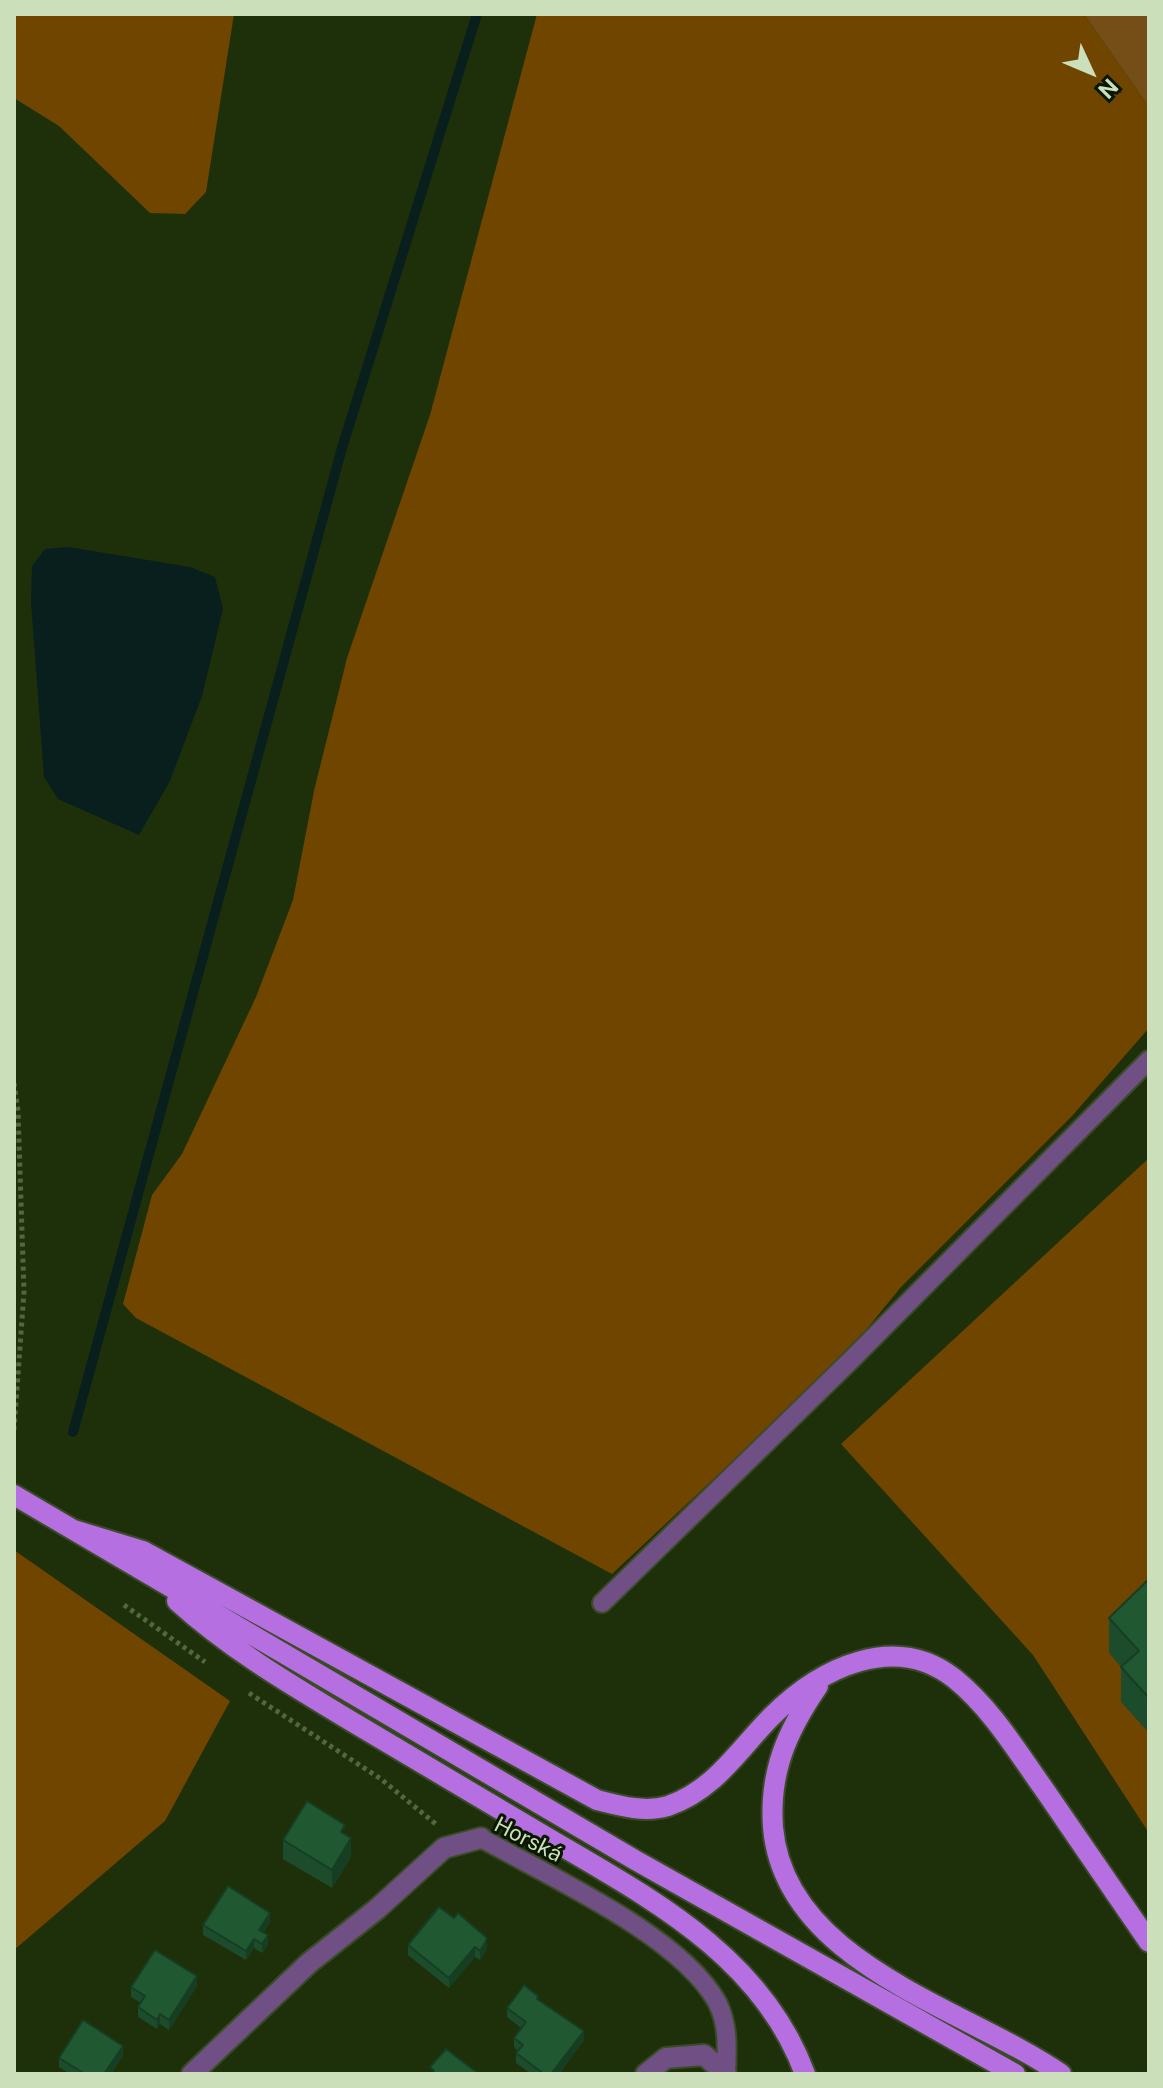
<!DOCTYPE html>
<meta charset="utf-8">
<style>
body{margin:0}
#map{position:relative;width:1163px;height:2088px;overflow:hidden;background:#1e300a;font-family:"Public Sans",sans-serif}
canvas{display:block}
.frame{position:absolute;inset:0;border:16px solid #cadfba;pointer-events:none}
.north{position:absolute;left:1051px;top:32px;width:80px;height:80px;-webkit-text-stroke:6px #091700;paint-order:stroke;rotate:134deg;font-size:22px;font-weight:700;line-height:32px;text-align:center;color:#cadfba}
.north::after{content:'';display:block;margin:auto;width:28px;height:36px;background:#cadfba;clip-path:polygon(50% 0,100% 100%,50% 72%,0 100%)}
</style>
<div id="map">
<canvas width="1163" height="2088"></canvas>
<div class="frame"></div>
<div class="north">N</div>
</div>
<script>
const c = document.querySelector('canvas').getContext('2d');
c.lineJoin = 'round';
function paint(path, color) {
  c.fillStyle = color;
  c.fill(path, 'evenodd');
}
function stroke(path, color, width, dash) {
  c.strokeStyle = color;
  c.lineWidth = width;
  c.lineCap = dash ? 'butt' : 'round';
  c.setLineDash(dash || []);
  c.stroke(path);
}
function write(font, color, halo, rows, align = 'center') {
  c.font = font + ' "Public Sans",sans-serif';
  c.lineWidth = 6;
  c.setLineDash([]);
  c.textBaseline = 'middle';
  c.strokeStyle = halo;
  c.fillStyle = color;
  for (const [text, x, y, turn = 0] of rows) {
    c.save();
    c.translate(x, y);
    c.rotate((+turn || 0) * Math.PI / 180);
    c.textAlign = isNaN(turn) ? turn : align;
    if (halo) c.strokeText(text, 0, 0);
    c.fillText(text, 0, 0);
    c.restore();
  }
}
paint(new Path2D(`
 M14,14H234L206,192L185,214L150,213L59,126L14,98Z
 M537,14H1084L1149,107V1028L1072,1116L901,1287L844,1357L612,1574L136,1318L123,1304L152,1195L182,1154L256,997L293,900L314,791L347,658L430,415Z
 M1149,1158V1833L1033,1655L841,1444Z
 M14,1550L230,1701L165,1821L14,1950Z`), '#6f4500');
paint(new Path2D(`
 M1084,14H1149V107Z`), '#754e17');
paint(new Path2D(`
 M68,547L190,567L215,577L223,609L202,696L170,781L139,835L58,799L44,777L31,602L32,566L45,549Z`), '#081f1e');
stroke(new Path2D(`
 M73,1432L342,448L477,14`), '#081f1e', 10);
const service = new Path2D(`
 M602,1603L852,1359L1149,1060
 M481,1838C548,1876 680,1935 717,2002C729,2025 727,2049 726,2074`);
const minor = new Path2D(`
 M192,2074L309,1963L377,1909L444,1848L481,1838
 M646,2074L666,2058L704,2055L726,2074`);
const primary = new Path2D(`
 M14,1495L635,1860L1015,2074
 M74,1530L143,1551L597,1800C620,1806 645,1813 668,1806C715,1790 739,1749 772,1716C820,1668 895,1631 955,1679C993,1710 1018,1753 1046,1792C1080,1842 1115,1892 1149,1942
 M177,1601C231,1650 293,1686 356,1724C418,1761 481,1798 543,1835C646,1896 761,1954 805,2074
 M818,1686C787,1731 769,1772 773,1827C784,1963 965,2008 1061,2074`);
stroke(service, '#3a4c26', 22);
stroke(minor, '#3a4c26', 24);
stroke(primary, '#3a4c26', 24);
stroke(new Path2D(`
 M14,1083L18,1111L24,1292L14,1430
 M124,1605L205,1662
 M249,1693L381,1779L437,1825`), '#536641', 5, [4, 4]);
stroke(service, '#704f85', 18);
stroke(minor, '#704f85', 20);
stroke(primary, '#b56fe0', 20);
paint(new Path2D(`
 M1149,1579V1733L1121,1702V1667L1109,1653V1618Z
 M345,1835L351,1857L332,1888L283,1859V1840Z
 M270,1922L263,1933L268,1945L262,1953L254,1948L246,1960L203,1935V1925Z
 M408,1945L487,1948L485,1953L480,1960L475,1957L449,1988L408,1955Z
 M197,1986L169,2030L160,2024L157,2029L138,2017V2007L141,2003L131,1997V1987Z
 M538,2000L584,2040L559,2074H531L516,2063V2053L518,2051L514,2047V2038L521,2028L507,2017V2008Z
 M123,2056L111,2074H70L59,2067V2058Z`), '#1c4c2b');
paint(new Path2D(`
 M351,1838V1857L332,1888V1870Z
 M270,1913V1922L259,1940V1930Z
 M268,1935V1945L262,1953V1944Z
 M487,1938V1948L485,1953L480,1960V1951Z
 M254,1939V1948L246,1960V1951Z
 M475,1947V1957L449,1988V1978Z
 M197,1976V1986L169,2030V2020Z
 M160,2014V2024L157,2029V2020Z
 M584,2031V2040L559,2074H551Z
 M123,2046V2056L111,2074H104Z`), '#163e23');
const building = new Path2D(`
 M1149,1579V1698L1121,1667L1139,1651L1109,1618Z
 M307,1801L345,1825L341,1832L351,1838L332,1870L283,1840Z
 M228,1886L270,1913L259,1930L268,1935L262,1944L254,1939L246,1951L203,1925Z
 M439,1907L454,1918L458,1913L487,1938L485,1943L480,1951L475,1947L449,1978L408,1945Z
 M155,1950L197,1976L169,2020L160,2014L157,2020L138,2007L145,1996L131,1987Z
 M524,1985L538,1996L537,1999L584,2031L551,2074H544L516,2053L523,2045L514,2038L526,2022L507,2008Z
 M83,2020L123,2046L104,2074H85L59,2058Z
 M446,2049L479,2074H432L434,2071L430,2067Z`);
paint(building, '#205832');
stroke(building, '#163e23', 2);
write('22px', '#cadfba', '#091700', [
 ["Horská",528,1840,27]
]);
</script>
